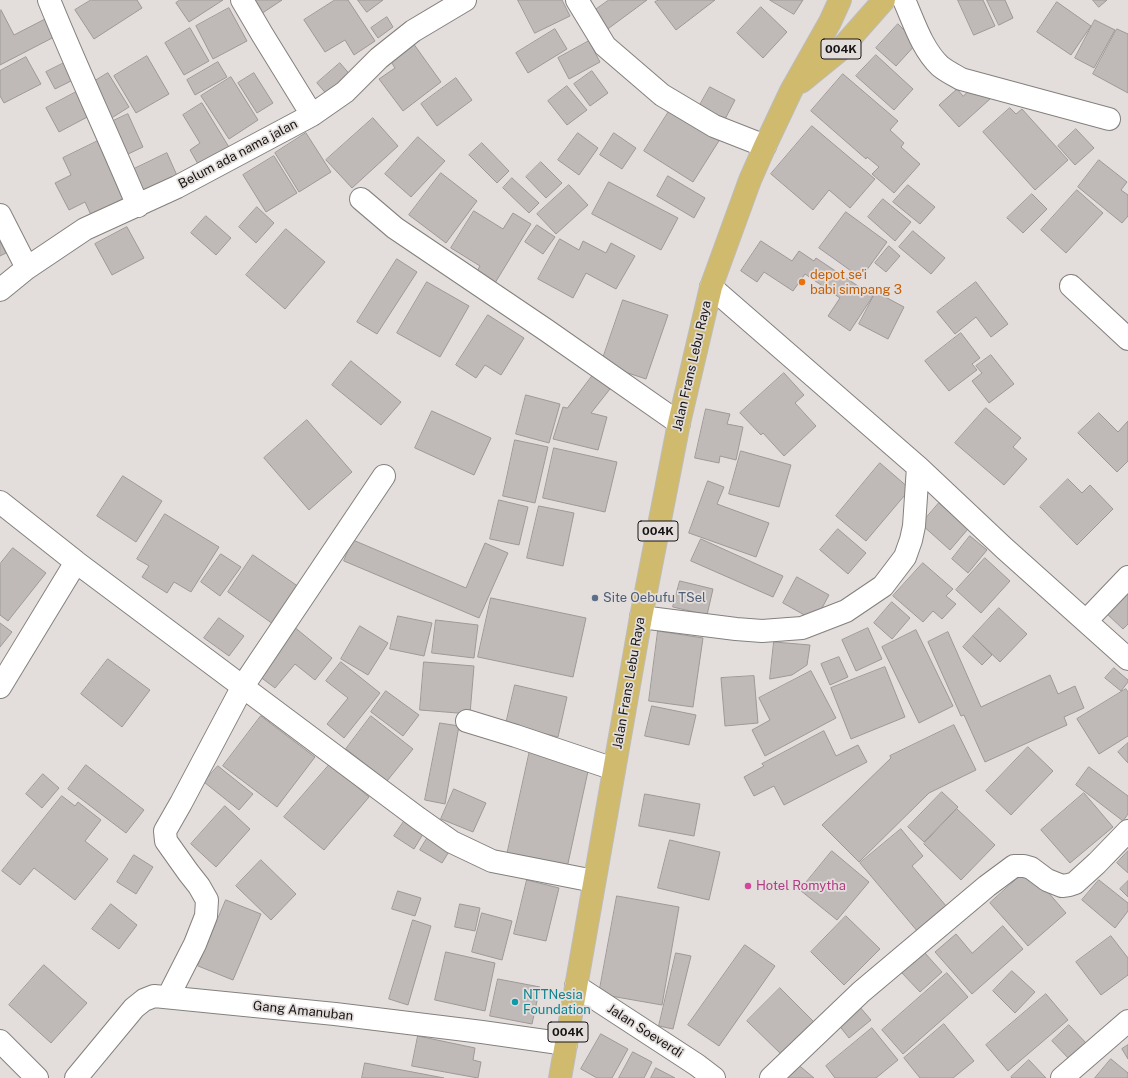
<!DOCTYPE html>
<style>
body{margin:0}
canvas{display:block;background:#e3dedc}
</style>
<canvas width="1128" height="1078"></canvas>
<script>
const c = document.querySelector('canvas').getContext('2d');
c.lineJoin = 'round';
function paint(path, color) {
  c.fillStyle = color;
  c.fill(path, 'evenodd');
}
function stroke(path, color, width, dash) {
  c.strokeStyle = color;
  c.lineWidth = width;
  c.lineCap = dash ? 'butt' : 'round';
  c.setLineDash(dash || []);
  c.stroke(path);
}
function write(font, color, halo, rows, align = 'center') {
  c.font = font + ' "Public Sans",sans-serif';
  c.lineWidth = 3.5;
  c.setLineDash([]);
  c.textBaseline = 'middle';
  c.strokeStyle = halo;
  c.fillStyle = color;
  for (const [text, x, y, turn = 0] of rows) {
    c.save();
    c.translate(x, y);
    c.rotate((+turn || 0) * Math.PI / 180);
    c.textAlign = isNaN(turn) ? turn : align;
    if (halo) c.strokeText(text, 0, 0);
    c.fillText(text, 0, 0);
    c.restore();
  }
}
const building = new Path2D(`
 M91,0H137L142,8L94,39L75,10Z
 M180,0H223L189,22L176,3Z
 M251,0H282L261,14Z
 M335,0H348L375,41L354,55L345,40L325,52L304,20Z
 M358,0H383L367,12Z
 M518,0H562L570,16L535,33Z
 M609,0H647L605,31L591,13Z
 M659,0H715L676,30L655,2Z
 M770,0H803L794,14Z
 M958,0H983L995,26L974,35Z
 M987,0H1005L1013,18L999,25Z
 M1093,0H1107L1099,7Z
 M1057,2L1091,26L1071,55L1037,32Z
 M761,7L787,32L763,58L737,33Z
 M229,8L247,41L213,59L196,26Z
 M1,10L14,35L47,18L56,36L0,65V11Z
 M387,17L393,27L378,38L371,28Z
 M1095,20L1115,30L1094,68L1075,58Z
 M898,24L917,43L896,66L876,48Z
 M190,28L209,61L184,75L165,43Z
 M555,29L567,49L528,73L516,53Z
 M1117,29L1128,34V93L1093,74Z
 M589,41L600,62L569,79L558,58Z
 M413,43L441,82L403,111L379,79L395,68L390,60Z
 M876,55L913,89L894,110L856,76Z
 M147,56L169,94L136,113L114,76Z
 M26,57L41,84L4,103L0,96V71Z
 M66,62L75,79L55,89L46,72Z
 M218,62L227,77L195,95L187,80Z
 M340,63L352,77L329,97L317,83Z
 M592,71L608,93L590,106L574,84Z
 M108,73L129,107L110,119L90,84Z
 M254,73L273,103L257,113L238,83Z
 M843,74L898,121L890,130L904,143L901,147L920,164L894,193L872,174L879,167L867,157L866,159L811,111Z
 M231,77L258,120L229,139L201,96Z
 M456,78L472,100L437,126L421,104Z
 M976,84L990,99L959,127L939,105L957,89L963,96Z
 M567,86L587,110L567,125L548,101Z
 M710,87L735,100L722,125L696,112Z
 M80,90L93,114L59,132L46,108Z
 M202,103L232,152L202,171L190,150L200,143L183,115Z
 M673,105L722,136L693,182L644,151Z
 M1010,108L1016,114L1022,109L1068,160L1035,190L983,132Z
 M128,114L143,147L126,155L111,122Z
 M373,118L398,146L352,188L326,160Z
 M812,126L875,179L850,208L829,190L813,210L771,174Z
 M1076,129L1094,148L1075,165L1058,146Z
 M306,133L331,172L299,192L275,153Z
 M578,133L598,148L579,175L558,160Z
 M614,133L636,148L622,169L600,155Z
 M418,137L445,161L411,197L385,174Z
 M104,138L131,195L91,215L85,202L69,210L55,183L71,175L63,158Z
 M482,143L509,171L497,183L469,155Z
 M167,153L179,180L145,196L132,170Z
 M274,156L297,193L266,212L243,175Z
 M1099,160L1127,182L1121,190L1128,195V216L1122,223L1078,187Z
 M541,162L562,183L546,198L526,177Z
 M441,173L477,201L446,243L409,215Z
 M668,176L705,198L694,218L657,196Z
 M512,178L539,203L529,213L503,188Z
 M609,182L678,218L661,250L592,214Z
 M569,185L588,205L556,234L537,214Z
 M908,185L935,207L920,224L893,202Z
 M1077,190L1103,213L1066,253L1041,230Z
 M1032,194L1047,209L1023,233L1007,218Z
 M883,199L911,222L895,241L868,217Z
 M257,207L274,223L256,243L239,227Z
 M474,211L503,229L513,213L531,224L495,283L477,271L480,266L451,248Z
 M846,212L887,242L861,278L819,248Z
 M206,216L231,238L216,255L191,233Z
 M537,225L555,237L543,254L525,242Z
 M127,227L144,258L112,275L95,244Z
 M286,229L325,262L285,309L246,275Z
 M913,231L945,258L931,274L899,247Z
 M560,239L579,250L583,241L606,253L611,243L635,256L616,289L586,273L573,298L538,279Z
 M0,241L6,253L0,256Z
 M761,241L792,261L799,251L814,261L816,258L873,296L850,331L828,316L840,298L805,274L793,291L764,272L757,282L741,271Z
 M889,246L900,256L886,272L875,263Z
 M397,259L417,272L377,334L357,322Z
 M427,282L469,306L440,357L397,333Z
 M976,282L1008,324L991,337L976,317L955,334L937,312Z
 M876,292L904,307L888,339L859,324Z
 M623,300L668,315L646,379L601,364Z
 M488,315L524,338L501,375L485,365L476,378L456,365Z
 M961,333L980,358L972,364L977,370L949,391L925,361Z
 M991,355L1014,384L989,403L972,381L982,373L976,366Z
 M351,361L401,402L381,425L332,385Z
 M784,373L804,395L795,403L816,426L784,456L763,433L761,435L740,413Z
 M593,375L610,389L591,413L607,417L598,450L553,439L563,407L567,408Z
 M526,395L560,404L549,443L516,434Z
 M986,408L1021,438L1013,447L1027,459L1004,485L955,443Z
 M706,409L730,414L727,424L743,427L736,460L720,456L719,463L695,458Z
 M432,411L491,438L474,475L415,448Z
 M1099,413L1118,432L1128,421V461L1117,472L1078,433Z
 M307,420L352,472L309,510L264,458Z
 M515,440L548,447L535,503L503,496Z
 M554,448L617,462L605,512L543,498Z
 M741,451L791,465L779,507L729,494Z
 M880,463L910,489L866,541L836,516Z
 M123,476L162,501L136,542L97,516Z
 M1068,479L1082,493L1090,485L1113,509L1077,545L1040,507Z
 M708,481L724,487L717,504L769,523L756,557L689,533Z
 M499,500L528,507L519,545L490,539Z
 M939,503L968,529L950,550L921,524Z
 M539,506L574,513L563,566L527,558Z
 M165,514L219,547L191,592L174,582L167,593L142,577L149,566L137,559Z
 M838,529L866,553L848,574L820,550Z
 M970,536L987,550L968,573L952,559Z
 M701,539L783,576L773,597L691,561Z
 M353,540L466,588L485,543L508,553L479,618L344,561Z
 M13,548L46,573L8,621L0,615V564Z
 M221,554L241,567L220,596L201,582Z
 M253,555L299,587L273,624L228,592Z
 M985,558L1010,581L981,613L956,590Z
 M923,563L953,589L946,596L956,604L942,619L933,611L923,622L893,596Z
 M797,577L829,595L815,621L783,603Z
 M680,581L713,589L707,615L673,607Z
 M1128,589V624L1123,629L1106,613Z
 M491,598L586,618L573,677L478,657Z
 M892,602L910,618L892,639L874,623Z
 M999,608L1027,634L1000,662L973,636Z
 M398,616L432,623L424,656L390,649Z
 M219,618L244,636L229,656L204,638Z
 M436,620L478,625L474,658L432,653Z
 M0,623L12,632L0,647Z
 M293,626L332,658L315,680L295,664L275,688L255,673Z
 M360,626L388,643L368,675L341,659Z
 M868,628L882,659L856,671L842,640Z
 M916,630L953,706L919,723L882,647Z
 M658,631L703,638L693,707L649,701Z
 M948,632L981,707L1050,675L1058,694L1075,686L1084,708L1064,717L1067,725L985,762L964,715L961,716L928,642Z
 M973,636L992,655L982,665L963,647Z
 M774,642L810,645L807,665L792,675L770,679Z
 M839,657L848,677L830,685L821,664Z
 M108,659L150,690L122,727L81,694Z
 M341,662L380,693L344,738L327,724L348,698L326,681Z
 M424,662L474,666L470,714L420,710Z
 M885,667L905,717L851,739L831,688Z
 M1114,668L1128,680V682L1121,691L1105,678Z
 M811,671L836,718L765,756L752,730L770,720L759,698Z
 M754,676L758,723L725,726L721,678Z
 M515,685L567,697L558,737L506,724Z
 M1126,689L1128,692V736L1099,754L1077,719Z
 M386,691L419,715L403,736L371,712Z
 M652,706L696,715L689,745L645,736Z
 M261,716L315,757L277,807L223,766Z
 M371,716L413,749L387,781L346,749Z
 M440,723L459,726L445,804L425,800Z
 M954,725L976,770L929,793L859,862L822,825L891,758L890,756Z
 M824,731L836,756L858,745L867,762L784,805L774,786L754,796L744,777L764,766L762,764Z
 M1128,743V763L1118,752Z
 M1028,747L1053,771L1011,815L986,791Z
 M530,750L590,762L567,868L507,855Z
 M330,764L369,797L324,850L284,817Z
 M86,765L144,810L126,833L68,789Z
 M218,766L253,794L239,810L204,782Z
 M1089,767L1128,796V814L1123,821L1076,785Z
 M43,774L59,788L42,808L26,794Z
 M454,789L486,803L473,832L441,819Z
 M942,792L958,807L924,842L908,827Z
 M1084,793L1113,827L1070,863L1041,830Z
 M645,794L700,804L694,836L639,826Z
 M62,796L75,806L78,802L101,820L85,841L108,859L75,900L34,868L20,885L2,871Z
 M225,806L250,829L216,867L191,844Z
 M957,809L995,845L961,880L924,844Z
 M407,817L426,829L414,849L394,836Z
 M901,829L923,856L912,866L947,907L918,932L860,863Z
 M431,832L453,845L442,863L420,850Z
 M670,840L720,852L709,900L658,888Z
 M832,851L869,882L837,920L800,890Z
 M1128,851V873L1117,863Z
 M134,855L153,867L136,894L117,882Z
 M261,860L296,894L271,920L236,886Z
 M1028,869L1066,913L1028,946L990,903Z
 M527,880L559,888L546,941L514,934Z
 M1099,880L1128,903V911L1115,928L1082,900Z
 M1128,881V897L1120,889Z
 M398,891L421,898L415,916L392,909Z
 M617,896L679,907L662,1005L599,994Z
 M226,900L261,914L233,980L198,966Z
 M111,904L137,925L119,949L92,929Z
 M460,904L480,908L475,931L455,927Z
 M482,913L512,921L502,960L472,952Z
 M846,916L880,949L844,985L811,952Z
 M413,920L431,926L408,1005L389,999Z
 M1003,926L1023,949L972,994L935,952L956,934L972,953Z
 M1111,936L1128,958V975L1101,995L1076,962Z
 M745,945L775,966L719,1046L688,1025Z
 M446,952L495,963L485,1011L435,1000Z
 M924,952L942,972L920,992L902,973Z
 M676,953L691,956L673,1029L659,1026Z
 M44,965L87,1003L51,1043L9,1005Z
 M1012,971L1035,992L1015,1013L993,991Z
 M947,973L968,997L903,1054L882,1030Z
 M498,979L540,987L532,1024L490,1016Z
 M780,988L814,1022L781,1054L747,1021Z
 M1046,994L1068,1020L1008,1071L986,1045Z
 M859,1006L871,1020L849,1038L838,1024Z
 M944,1024L974,1061L953,1078H920L904,1058Z
 M1069,1025L1087,1044L1070,1060L1052,1041Z
 M872,1028L898,1060L876,1078H835L826,1066Z
 M601,1034L628,1049L612,1078H597L581,1069Z
 M418,1036L475,1048L473,1060L481,1062L478,1078L412,1066Z
 M1128,1045V1059L1122,1049Z
 M633,1052L652,1062L644,1078H619Z
 M1111,1059L1128,1073V1078H1095Z
 M1029,1060L1046,1078H1012L1011,1077Z
 M795,1062L814,1078H781Z
 M365,1063L444,1078H362Z
 M656,1068L675,1078H651Z`);
paint(building, '#bfbab8');
stroke(building, '#9e9998', 1);
const street = new Path2D(`
 M49,0C77,69 109,137 138,206
 M242,0L262,34L312,115
 M577,0L605,46L662,95L714,126L765,146
 M904,0C914,22 922,49 940,66C946,71 954,75 961,79L1109,119
 M361,199L395,228L546,330L679,423
 M0,215L27,268
 M1071,286L1128,339
 M711,287L918,467L1004,548L1128,659
 M0,290L27,268L85,229L177,187L312,115L345,92L379,58L413,31L465,0
 M0,502L76,562L418,818L452,842L492,861L594,881
 M641,617L736,629L762,631L802,628L846,611L883,586L905,557L911,540L914,526L918,467
 M1086,621L1128,577
 M0,687L76,562
 M467,721L516,736L614,769
 M576,986L697,1065L714,1078
 M168,997L195,944L206,916L207,900L199,886L188,872L166,841L165,831L181,803L243,686L384,476
 M0,1041L37,1078
 M76,1078L134,1008L144,1000L154,996L335,1014L482,1032L566,1044
 M771,1078L861,992L987,886L1014,866H1024L1031,868L1047,880L1062,886L1069,885L1075,883L1097,863L1128,831
 M1062,1078L1128,1021`);
const primary = new Path2D(`
 M801,82L839,51L884,0
 M560,1078L641,617L679,423L711,287L750,180L765,146L791,91L830,22L840,0`);
stroke(street, '#84807e', 24);
stroke(primary, '#bebdbd', 24);
stroke(street, '#fff', 22);
stroke(primary, '#cfba6e', 22);
for (const [x, y, r, color] of [
 [802,282,4,"#e8710a"],
 [595,598,4,"#5c6f8a"],
 [748,886,4,"#d1479c"],
 [515,1002,4,"#0f9aa8"]
]) {
  const dot = new Path2D();
  dot.arc(x, y, r, 0, 2 * Math.PI);
  c.fillStyle = color;
  c.fill(dot);
  stroke(dot, '#e3dedc', 1.5);
}
for (const [x, y, w] of [
 [841,49,40],
 [658,531,40],
 [568,1032,40]
]) {
  const box = new Path2D();
  box.roundRect(x - w / 2, y - 10, w, 20, 3);
  c.fillStyle = '#e3dedc';
  c.fill(box);
  stroke(box, '#171514', 1);
}
write('bold 12px', '#171514', null, [
 ["004K",841,49],
 ["004K",658,531],
 ["004K",568,1032]
]);
write('13px', '#171514', '#e3dedc', [
 ["Belum ada nama jalan",238,154,-28],
 ["Jalan Frans Lebu Raya",692,366,-77],
 ["Jalan Frans Lebu Raya",629,683,-80],
 ["Gang Amanuban",303,1011,6],
 ["Jalan Soeverdi",645,1031,33]
]);
write('13px', '#c56008', '#e3dedc', [
 ["depot se'i",810,275],
 ["babi simpang 3",810,290]
], 'left');
write('13px', '#4e5e75', '#e3dedc', [
 ["Site Oebufu TSel",603,598]
], 'left');
write('13px', '#b23c85', '#e3dedc', [
 ["Hotel Romytha",756,886]
], 'left');
write('13px', '#0d838f', '#e3dedc', [
 ["NTTNesia",523,995],
 ["Foundation",523,1010]
], 'left');
</script>
